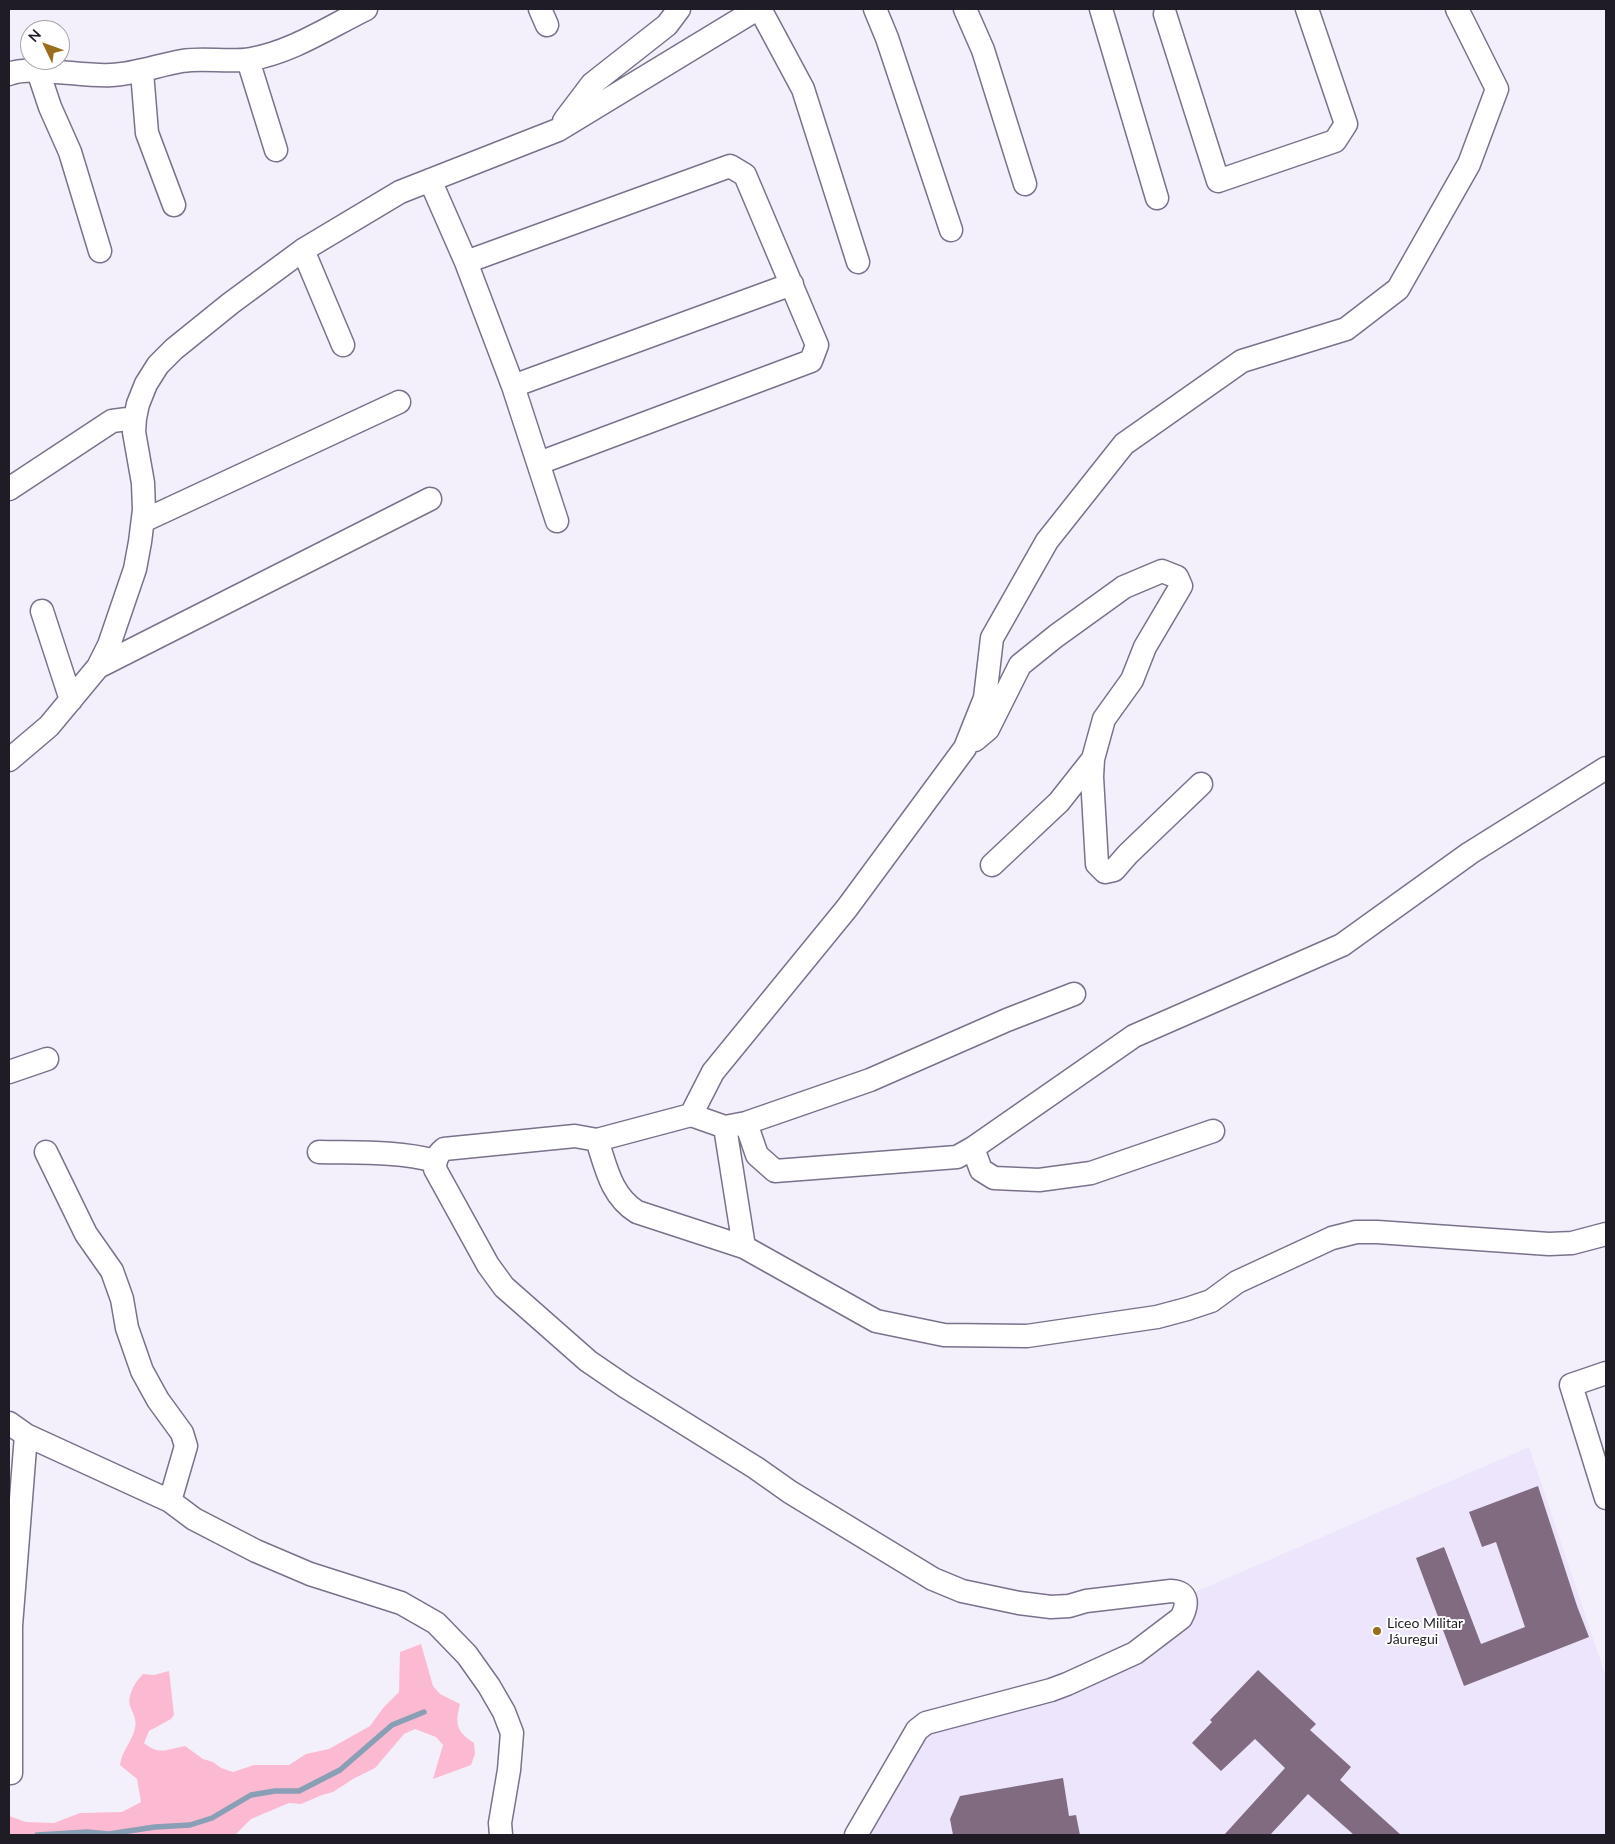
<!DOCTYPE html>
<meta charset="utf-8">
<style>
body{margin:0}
#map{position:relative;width:1615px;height:1844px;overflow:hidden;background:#f3f0fb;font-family:Lato,sans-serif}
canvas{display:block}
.frame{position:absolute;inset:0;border:10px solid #1f1c26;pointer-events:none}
.north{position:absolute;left:20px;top:20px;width:50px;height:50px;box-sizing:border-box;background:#fff;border:1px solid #a5a4a8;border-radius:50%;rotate:312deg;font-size:14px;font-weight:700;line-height:20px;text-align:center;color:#1f1c26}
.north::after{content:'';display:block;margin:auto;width:18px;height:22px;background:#986d1b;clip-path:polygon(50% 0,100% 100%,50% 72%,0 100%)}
</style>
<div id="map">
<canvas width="1615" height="1844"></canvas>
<div class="frame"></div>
<div class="north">N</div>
</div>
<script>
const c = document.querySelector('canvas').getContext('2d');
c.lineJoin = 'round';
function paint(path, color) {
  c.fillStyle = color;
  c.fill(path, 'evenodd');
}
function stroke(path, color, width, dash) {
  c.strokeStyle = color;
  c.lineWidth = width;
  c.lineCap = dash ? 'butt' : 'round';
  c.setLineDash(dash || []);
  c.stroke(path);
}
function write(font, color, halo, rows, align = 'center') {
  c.font = font + ' Lato,sans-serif';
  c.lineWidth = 4;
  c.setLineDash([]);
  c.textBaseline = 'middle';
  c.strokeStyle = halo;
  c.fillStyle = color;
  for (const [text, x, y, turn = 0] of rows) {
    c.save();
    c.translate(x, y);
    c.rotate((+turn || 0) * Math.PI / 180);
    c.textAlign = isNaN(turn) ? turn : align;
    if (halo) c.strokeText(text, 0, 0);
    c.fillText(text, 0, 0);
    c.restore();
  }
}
paint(new Path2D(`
 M1529,1447L1606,1677V1835H856L917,1730L1135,1653L1184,1597Z`), '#ece5fb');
paint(new Path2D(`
 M421,1644L433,1686L440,1694L460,1704C455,1724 456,1731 474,1743L475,1754L471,1765L433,1779L443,1745L436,1737L415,1729L404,1734L375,1768L353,1779L333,1792L322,1795L301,1804L289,1803L251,1819L235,1835H9V1816L26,1822L54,1823L80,1813L122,1812L141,1802L137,1779L120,1765C122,1750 132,1742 135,1728C137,1719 133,1714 130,1706C127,1695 136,1681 143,1674L154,1675L169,1671L174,1715L171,1719L149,1731L144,1743C160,1756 167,1749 185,1746L203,1759L213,1762L221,1768L233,1772L254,1765H289L306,1754L329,1749L370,1726L383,1708L399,1692L400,1652Z`), '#fbbad1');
stroke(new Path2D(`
 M37,1835L87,1832L109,1834L155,1827L190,1825L212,1818L251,1795L275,1791H299L340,1770L392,1725L424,1712`), '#899fb5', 5.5);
paint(new Path2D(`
 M1538,1486L1577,1606L1589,1637L1464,1686L1416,1558L1444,1547L1481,1644L1525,1627L1496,1542L1482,1547L1469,1512Z
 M1258,1670L1316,1724L1310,1730L1351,1767L1340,1780L1401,1835H1354L1308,1794L1270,1835H1224L1285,1768L1255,1739L1221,1771L1192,1743L1212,1722L1210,1720Z
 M1063,1778L1069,1816L1076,1815L1080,1835H953L950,1819L960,1796Z`), '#816b80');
const minor = new Path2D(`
 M540,9L547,25
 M760,9L803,89L858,262
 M875,9L887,38L951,230
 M965,9L983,50L1025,184
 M1101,9L1157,198
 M1165,14L1218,181L1335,141L1346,124L1307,9
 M248,60L276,150
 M38,71L50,107L70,152L100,251
 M142,72L147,133L174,205
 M9,74C31,65 84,77 111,75C136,74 158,65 182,61C205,57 228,63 251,59C292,52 329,27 366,9
 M564,121L592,84L667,25L679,9
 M430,180L466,262L513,386L557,521
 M303,250L343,345
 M466,262L730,166L745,175L817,345L811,361L539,463
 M513,386L792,284
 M9,489L112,421L135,418
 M143,521L399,402
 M42,611L71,700
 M98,667L430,499
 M975,740L988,729L1020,665L1056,636L1124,587L1162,571L1177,577L1181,586L1145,647L1132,680L1104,719L1093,759L1092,777L1097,864L1105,872L1114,870L1128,854L1201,784
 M9,760L49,726L98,667L109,645L135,569L140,542L144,510L143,483L134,432L135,418L138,404L146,384L158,365L174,349L231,303L303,250L400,192L558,130L757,9
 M992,865L1059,802L1093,759
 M9,1072L47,1059
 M691,1115L725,1127L746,1123L870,1080L1007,1020L1074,994
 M746,1123L757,1155L775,1171L957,1157L973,1148L1134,1036L1342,945L1470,853L1606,768
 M725,1127L744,1247
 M597,1140C606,1167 611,1196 637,1212L744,1247L876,1321L944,1335L1027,1336L1157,1317L1187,1309L1211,1301L1237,1282L1332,1238L1356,1232H1377L1549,1244L1572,1243L1606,1234
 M973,1148L981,1170L994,1178L1039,1180L1091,1173L1213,1131
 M46,1152L86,1234L112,1271L122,1299L127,1328L142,1371L158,1400L182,1433L186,1446L170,1501
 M319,1152C357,1153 398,1151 435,1161
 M1606,1373L1571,1385L1606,1498
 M9,1423L26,1435L170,1501L194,1519L256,1551L310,1574L401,1603L436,1623L467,1655L489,1686L504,1712L512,1733L509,1770L500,1823L501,1835
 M11,1773V1626L26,1435
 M856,1835L917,1730L926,1723L1051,1690L1067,1684L1135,1653L1181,1618C1188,1605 1189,1592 1171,1591L1086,1601L1069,1606L1051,1607L1019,1603L962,1591L933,1579L790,1492L756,1468L626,1387L588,1361L504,1287L488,1265L435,1169C435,1160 437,1155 444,1149L575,1136L597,1140L691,1115L713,1072L847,908L965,748L985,698L992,638L1047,541L1124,444L1242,361L1346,329L1398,289L1469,164L1497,89L1457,9`);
stroke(minor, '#7a718b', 25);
stroke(minor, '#fff', 22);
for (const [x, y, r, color] of [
 [1377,1631,5,"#986d1b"]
]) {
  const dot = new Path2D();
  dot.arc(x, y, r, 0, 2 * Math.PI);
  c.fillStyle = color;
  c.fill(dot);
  stroke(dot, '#fff', 2);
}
write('14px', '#1f1c26', '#fff', [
 ["Liceo Militar",1387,1623],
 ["Jáuregui",1387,1639]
], 'left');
</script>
